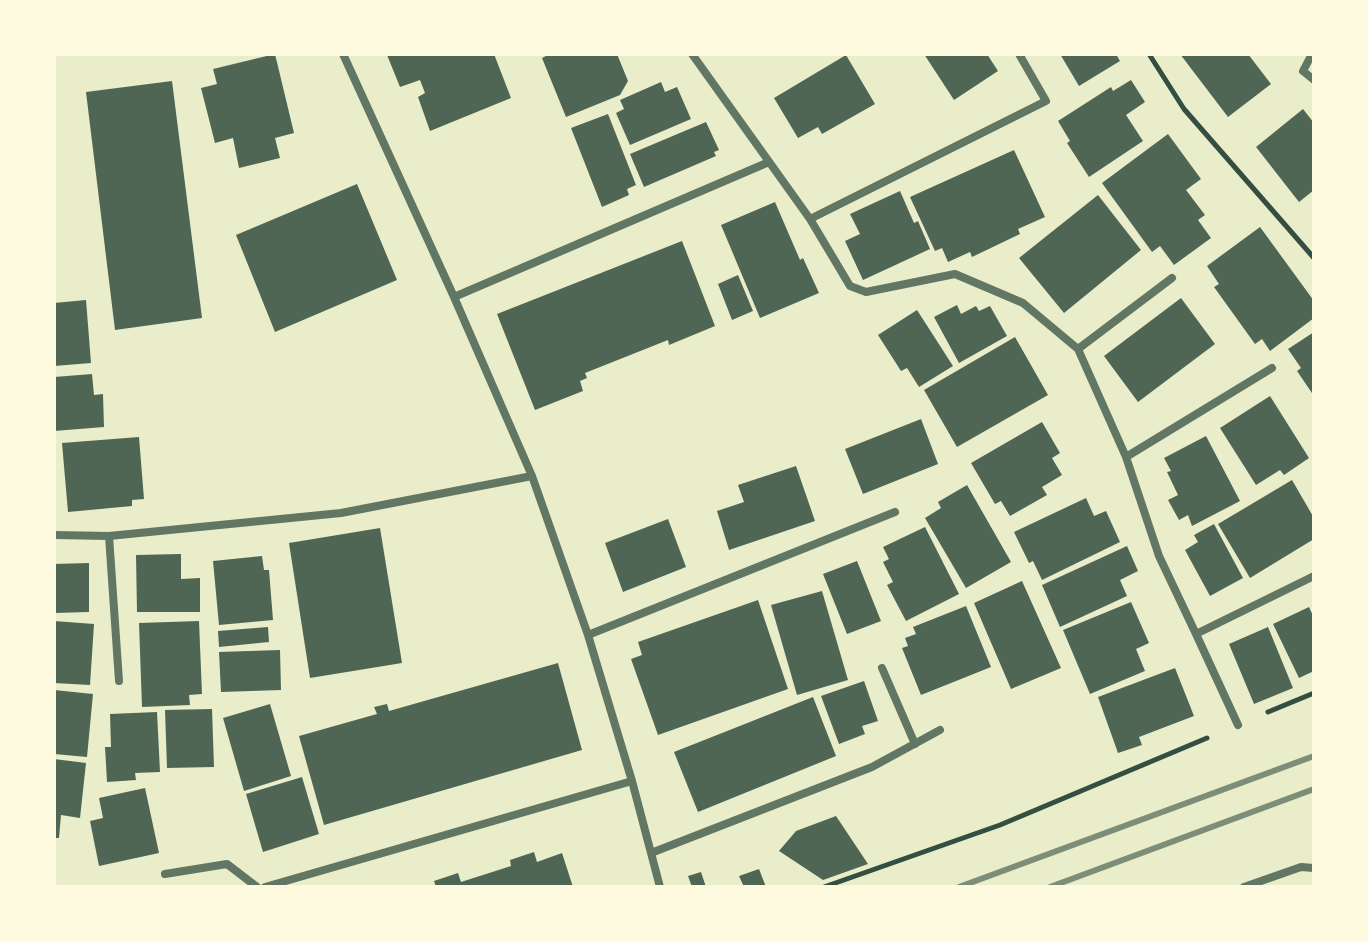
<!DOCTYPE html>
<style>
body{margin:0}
#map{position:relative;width:1368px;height:941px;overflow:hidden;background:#e9edc9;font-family:"Fira Sans",sans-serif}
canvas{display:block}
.frame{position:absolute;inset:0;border:56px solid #fefae0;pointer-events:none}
</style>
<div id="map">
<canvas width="1368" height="941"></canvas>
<div class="frame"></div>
</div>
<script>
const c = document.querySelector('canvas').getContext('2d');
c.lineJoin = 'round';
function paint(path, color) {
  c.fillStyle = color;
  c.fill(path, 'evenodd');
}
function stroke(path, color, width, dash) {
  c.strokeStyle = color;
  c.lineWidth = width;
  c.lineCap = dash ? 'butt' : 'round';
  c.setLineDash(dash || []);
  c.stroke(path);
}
paint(new Path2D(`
 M275,54L294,133L275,138L280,158L239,168L233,138L215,143L201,88L217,84L213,69Z
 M494,54L511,98L430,131L418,97L425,93L420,80L400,87L387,55Z
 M550,54H617L628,81L620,95L566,117L542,58Z
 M924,54H987L998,71L954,100Z
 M1060,54H1116L1120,61L1079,86Z
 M1180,54H1248L1271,84L1228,117Z
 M846,55L875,104L822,134L818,127L798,138L774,98Z
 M1131,80L1145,102L1126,115L1143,141L1089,177L1067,143L1070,141L1058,121L1111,87L1113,91Z
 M172,81L202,318L115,330L86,92Z
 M661,82L665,92L677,87L691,119L630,145L616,113L624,109L620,100Z
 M1303,109L1314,123V190L1299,202L1256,147Z
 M608,114L636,185L627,189L629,195L602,207L571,128Z
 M706,122L719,150L714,152L716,156L644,187L630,154Z
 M1168,134L1201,179L1186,190L1205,215L1198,220L1211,238L1174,265L1160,246L1152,252L1102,183Z
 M1014,150L1045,217L1018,229L1020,234L972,257L970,252L948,262L942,248L935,251L910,197Z
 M357,184L397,280L275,332L236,235Z
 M900,191L914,223L918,221L930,249L863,280L845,241L860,234L850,214Z
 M1098,195L1141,250L1064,313L1019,258Z
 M775,202L800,260L803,258L819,293L760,318L721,225Z
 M1260,227L1314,301V318L1270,351L1262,339L1255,344L1214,287L1219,284L1207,266Z
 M682,241L715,326L669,345L668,340L585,373L587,378L580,381L583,391L535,410L497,314Z
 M738,275L753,311L732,320L718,284Z
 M1181,298L1215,344L1138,402L1104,356Z
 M86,300L91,363L54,366V303Z
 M957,305L961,314L976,306L979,311L990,306L1007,336L959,363L934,317Z
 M917,310L953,366L919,387L907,368L901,371L878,335Z
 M1314,332V396L1297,371L1301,368L1288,349Z
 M1015,337L1048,395L957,447L924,390Z
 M92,374L94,395L103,394L104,427L54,431V377Z
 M1270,396L1309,458L1284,475L1280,470L1256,485L1220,428Z
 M921,419L938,464L863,494L845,449Z
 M1042,422L1060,453L1052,458L1062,475L1042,487L1047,495L1010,516L1001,501L995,504L971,463Z
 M1206,436L1240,501L1192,526L1188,515L1179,520L1168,500L1178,495L1167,472L1171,471L1164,458Z
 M139,437L144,499L132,500V506L68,512L62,443Z
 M796,466L815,521L729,550L717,511L744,502L738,485Z
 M1292,480L1314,518V539L1250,578L1218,524Z
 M967,485L1011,562L966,588L925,518L941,508L938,502Z
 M1086,498L1094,516L1106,511L1120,542L1042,580L1033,561L1029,563L1014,532Z
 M668,519L686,567L623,592L605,543Z
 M1214,524L1243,578L1210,596L1185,550L1198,542L1194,535Z
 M925,527L959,594L906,621L887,585L893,582L883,562L889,559L883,547Z
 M380,528L402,663L310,678L289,543Z
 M1127,546L1138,571L1120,580L1127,596L1060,627L1042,585Z
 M181,554V579L200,578V612H137L136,555Z
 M262,556L264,570H269L273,620L219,625L213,561Z
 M857,561L881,621L847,634L823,574Z
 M89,563V612L54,613V564Z
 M1022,581L1061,668L1011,689L974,603Z
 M822,591L848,680L797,695L771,605Z
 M758,600L788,689L658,735L631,659L642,655L638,642Z
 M1131,602L1149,643L1136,649L1145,671L1090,694L1063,630Z
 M966,606L991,667L921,695L902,648L908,646L905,638L916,634L913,627Z
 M1309,607L1314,618V671L1299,678L1273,624Z
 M54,621L94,624L90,685L54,683Z
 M199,621L202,694L189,695L190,705L142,707L139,623Z
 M268,627L269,642L219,647L218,631Z
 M1268,627L1293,688L1254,704L1229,644Z
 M280,650L281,690L221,692L219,652Z
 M558,663L582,750L324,825L299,736L377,714L374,707L387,704L389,711Z
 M1175,668L1194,716L1139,737L1142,745L1118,753L1098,697Z
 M864,681L878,721L862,726L865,734L839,744L821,696Z
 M54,690L93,694L87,757L54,754Z
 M813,697L836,756L698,812L674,752Z
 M270,704L291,776L244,791L223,718Z
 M212,709L214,767L167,768L165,710Z
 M157,712L160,772L135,773L136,780L107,782L105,747H111L110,714Z
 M54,759L86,763L80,818L61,815L59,838H54Z
 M302,777L319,834L263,852L246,794Z
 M145,788L159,853L99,866L90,821L103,818L99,798Z
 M836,816L868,864L823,880L779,851L796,831Z
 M534,852L537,862L562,853L573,887H436L434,881L458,873L461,882L511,866L510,860Z
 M759,869L766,887H744L739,876Z
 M701,872L706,887H692L688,876Z`), '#4f6655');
stroke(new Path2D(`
 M1149,54L1184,109L1314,258
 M1268,712L1314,693
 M824,887L1000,825L1207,738`), '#344e41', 5);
stroke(new Path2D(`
 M343,54L454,297L532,476L588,635L632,781L660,887
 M692,54L810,219L850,286L866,292L955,274L1023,303L1078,349L1126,457L1159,556L1196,634L1314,576
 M1312,54L1303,71L1314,80
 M810,219L1046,101L1019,54
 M454,297L769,162
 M1078,349L1172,278
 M1126,457L1272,368
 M54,535L109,536L341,513L532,476
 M109,536L119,681
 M1196,634L1238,725
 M588,635L895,512
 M882,668L915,744
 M651,853L872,767L940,730
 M165,874L227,864L257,887
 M265,887L632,781
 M1244,887L1301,867L1314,868`), '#617663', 8);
stroke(new Path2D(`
 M959,887L1314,756
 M1050,887L1314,789`), '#7c8e77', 6);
</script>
